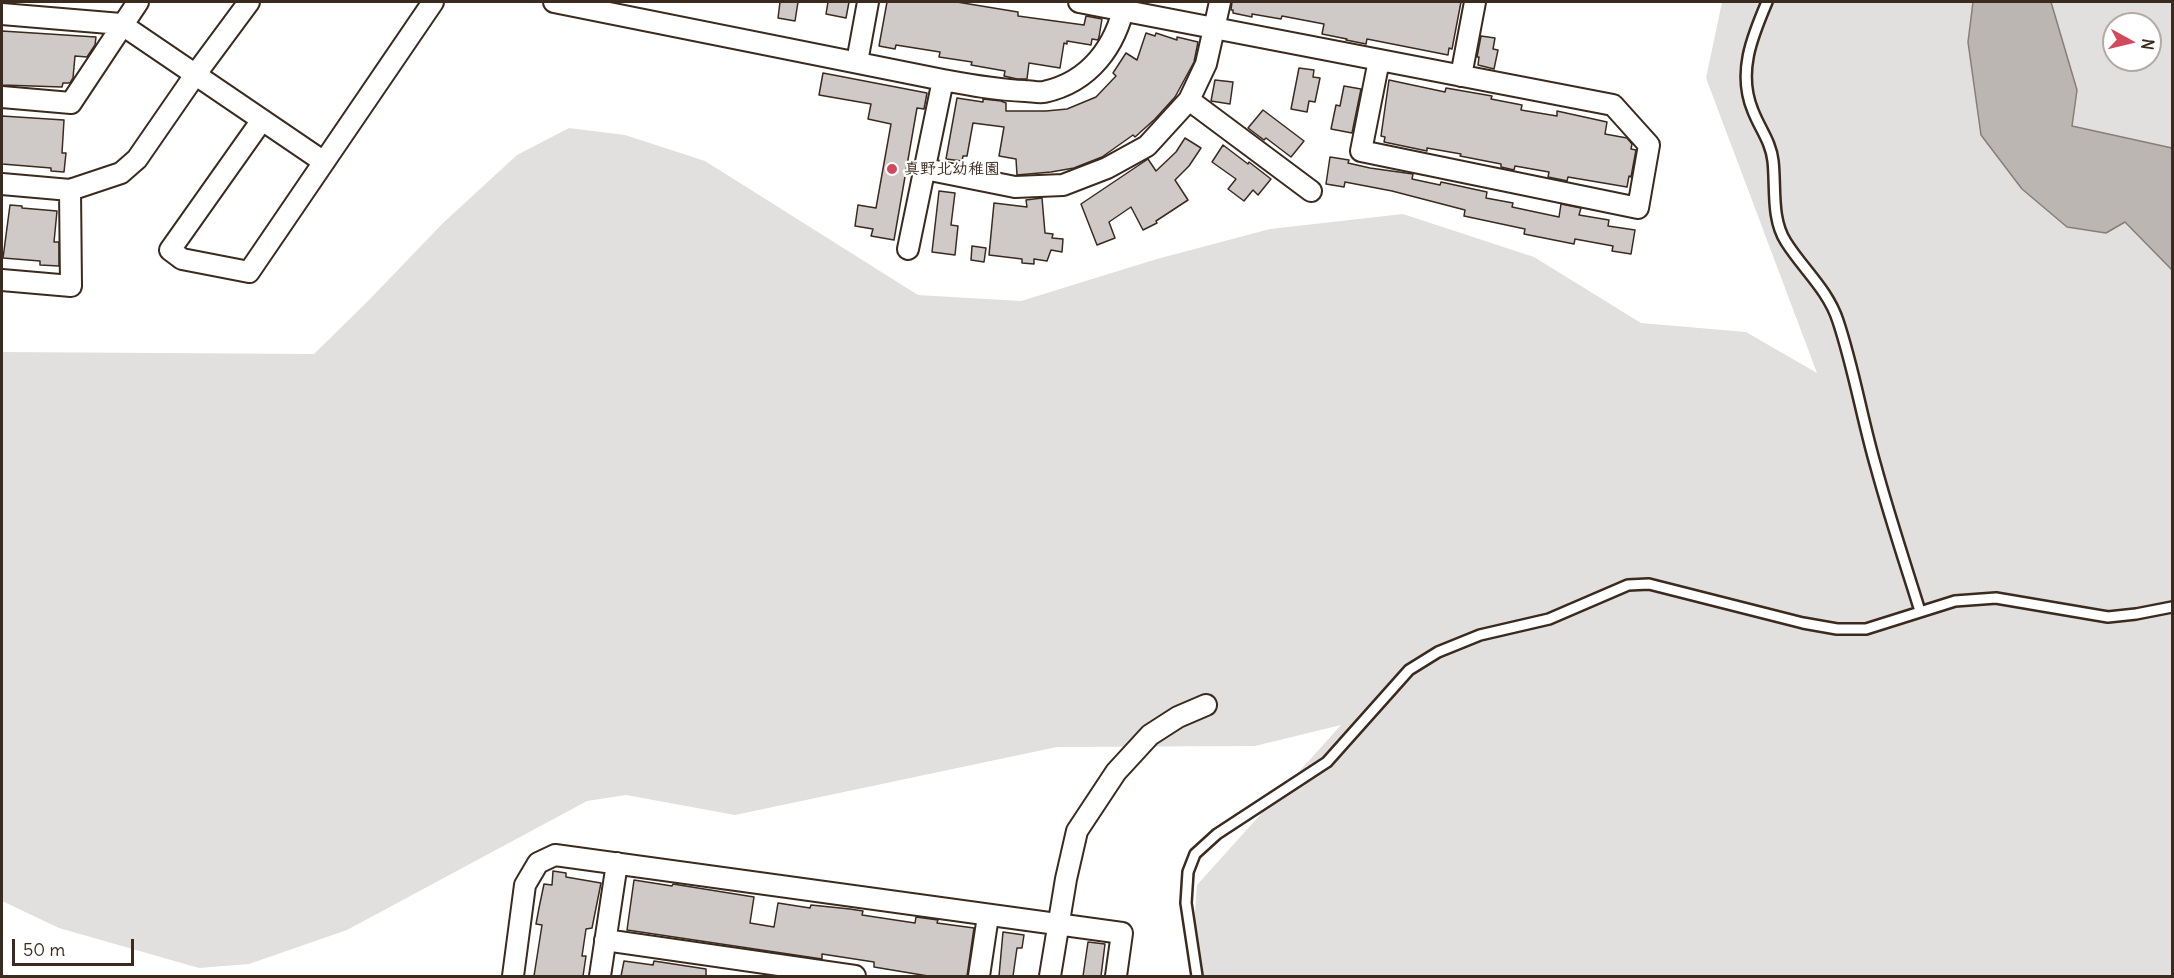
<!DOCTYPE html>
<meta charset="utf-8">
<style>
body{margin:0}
#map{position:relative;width:2174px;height:978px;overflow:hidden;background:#fff;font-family:Delius,sans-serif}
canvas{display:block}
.frame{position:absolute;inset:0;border:3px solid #3b2a1e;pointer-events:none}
.north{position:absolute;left:2102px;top:12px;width:60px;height:60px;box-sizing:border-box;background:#fff;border:2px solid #b1aaa5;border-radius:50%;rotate:98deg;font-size:16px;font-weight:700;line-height:24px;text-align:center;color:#3b2a1e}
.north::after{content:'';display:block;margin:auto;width:21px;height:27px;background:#d1495b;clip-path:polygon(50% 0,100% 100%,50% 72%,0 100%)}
.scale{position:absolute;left:12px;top:939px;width:122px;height:27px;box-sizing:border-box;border:3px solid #3b2a1e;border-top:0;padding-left:8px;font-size:18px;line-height:21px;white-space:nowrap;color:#3b2a1e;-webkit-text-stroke:4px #fff;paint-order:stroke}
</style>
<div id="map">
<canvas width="2174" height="978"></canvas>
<div class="frame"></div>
<div class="north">N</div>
<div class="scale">50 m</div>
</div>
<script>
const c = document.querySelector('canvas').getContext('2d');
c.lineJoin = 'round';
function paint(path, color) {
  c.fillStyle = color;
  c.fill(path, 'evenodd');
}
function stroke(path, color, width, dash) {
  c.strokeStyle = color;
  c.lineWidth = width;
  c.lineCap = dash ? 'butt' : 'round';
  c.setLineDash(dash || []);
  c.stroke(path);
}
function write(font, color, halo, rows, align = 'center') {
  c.font = font + ' Delius,"Klee One",sans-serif';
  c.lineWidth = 4.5;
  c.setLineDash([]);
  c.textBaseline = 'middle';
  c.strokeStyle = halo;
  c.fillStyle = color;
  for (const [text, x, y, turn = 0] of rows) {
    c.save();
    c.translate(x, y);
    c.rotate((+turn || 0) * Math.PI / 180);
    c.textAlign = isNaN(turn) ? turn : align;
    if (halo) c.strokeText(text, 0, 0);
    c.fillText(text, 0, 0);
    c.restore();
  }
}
paint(new Path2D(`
 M1722,2H2172V976H1190L1197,885L1341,725L1255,746L1057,747L735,815L626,795L587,801L347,930L249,964L199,968L59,928L2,901V352L314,354L368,301L443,223L517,155L569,128L625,135L705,161L918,295L1021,301L1157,259L1270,229L1403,214L1534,257L1641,323L1746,332L1817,373L1706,78ZM2114,24H2150V60H2114Z`), '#e2e0de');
const water = new Path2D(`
 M1973,2H2051L2077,90L2072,126L2172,148V270L2125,222L2106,233L2067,227L2022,189L1981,135L1968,42Z`);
paint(water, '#bcb6b3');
stroke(water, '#887e77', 1.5);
const building = new Path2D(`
 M780,2H798L795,21L778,18Z
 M828,2H849L846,18L826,14Z
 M887,2H957L1018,12V16L1084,25L1086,16L1102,19L1099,37L1098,40L1092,39L1091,45L1067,41V44L1064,43L1060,68L1029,63L1027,79H1017L1004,76L1005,71L971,65L972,62L939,57L940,52L896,45L895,49L879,46Z
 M1232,2H1461L1452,49L1449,48L1448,55L1367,39L1366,44L1346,40L1347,39L1322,34L1324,24L1282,16L1281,19L1252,14V17L1233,13V10H1231Z
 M2,31L96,37L95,45L87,57L75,56L73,78L70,83H63L62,87L2,85Z
 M1146,33L1155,36L1156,33L1177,40V37L1198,42L1194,62L1175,97L1155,119L1135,137L1133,135L1102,157L1074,168L1051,172L1017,175L1016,159L999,156L1004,127L973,123L967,156H963L962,161L946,159L957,98L983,102V99L1001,101L1006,103V111H1046L1067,109L1096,97L1116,76L1113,73L1126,53L1137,60Z
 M1481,36L1495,38L1493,49L1498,50L1494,69L1478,65L1479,57H1477Z
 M1299,68L1314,70L1313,77L1320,78L1315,102L1309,101L1307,112L1291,109Z
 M823,73L927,93L924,109L917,108L894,240L871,236L873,229L855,226L858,205L876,208L891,124L868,119L871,104L819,95Z
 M1215,80L1233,82L1230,104L1211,101Z
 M1389,80L1445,92L1446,88L1492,96L1491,99L1522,105L1521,110L1557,116V111L1607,122L1605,134L1627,138L1632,144L1631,149L1636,150L1631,177L1629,176L1627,187L1568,177L1567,181L1563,180L1548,177L1549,172L1515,166L1514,170L1501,167V164L1460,156L1461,154L1427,148V151L1384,142L1385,137L1381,136Z
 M1344,86L1361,89L1352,133L1331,129L1336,105L1340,106Z
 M1263,110L1304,141L1291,157L1266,138L1264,140L1248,128Z
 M2,116L64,120L62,153H66L64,172L51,171V168L2,164Z
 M1185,138L1201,148L1189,166L1175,180L1188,200L1156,221L1157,223L1143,230L1131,207L1109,222L1115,238L1097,245L1081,204L1148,159L1156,171L1176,152Z
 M1223,145L1248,164L1249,162L1271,179L1258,195L1253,190L1244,201L1228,189L1236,179L1212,162Z
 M1330,157L1349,160L1348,163L1370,168L1413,174L1412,179L1440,185L1441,182L1487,192L1486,198L1513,203L1512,207L1559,217L1561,204L1581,208L1579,215L1609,220L1608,226L1635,230L1631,254L1612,251L1613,246L1575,239L1574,244L1524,234L1525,229L1464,216L1465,210L1392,191L1345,182L1344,187L1326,184Z
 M939,191L955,193L951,225L958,226L955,255L932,252Z
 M1042,198L1045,233L1053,234L1052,238L1063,239L1062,252L1051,250L1047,261L1034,259V264L1022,263V259L989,255L994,203L1027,207L1026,200Z
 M10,205L22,206V208L57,211L54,242H59V266L40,265V261L3,258Z
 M972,246L986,248L984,262L971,260Z
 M553,871L566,873V877L601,883L592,928L586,929L582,956H586L583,976H534L542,925L536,924L539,908L544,884L552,885Z
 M634,880L672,886L673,884L754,897L750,923L774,927L778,903L810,908L811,905L850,909L863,911L862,915L915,923L916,917L938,920L937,923L974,928L967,976H928L874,967V962L822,954V959L627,930Z
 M1003,932L1024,935L1022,948H1017L1013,976H999Z
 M1088,942L1105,944L1101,976H1083Z
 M624,961L653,965L654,961L706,969V976H621Z`);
paint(building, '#cfcac7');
stroke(building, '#3b2a1e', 1.5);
const service = new Path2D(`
 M1767,2C1752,37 1737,73 1753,111C1760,129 1771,142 1773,161C1776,187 1771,219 1786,242C1803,269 1828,290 1838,321C1854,369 1862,419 1876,467C1889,515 1905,563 1920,611
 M1197,976L1186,903L1188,872L1195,854L1217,834L1327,762L1409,670L1438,652L1480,635L1549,619L1628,585L1649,584L1803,623L1837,629H1866L1955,601L1996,598L2108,617L2136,614L2172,607`);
const minor = new Path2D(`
 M554,2L943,80C970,85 997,90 1025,91C1031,91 1038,93 1044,92C1090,82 1116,46 1125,2
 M1079,2L1613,105L1649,145L1638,208L1361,151L1379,60
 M2,14L121,24L324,162
 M857,62L868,2
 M1461,76L1475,2
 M2,97L71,103L138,2
 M1189,100L1311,191
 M262,120L170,250L182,259L249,272L433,2
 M925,169L1015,187L1063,185L1107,168L1147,146L1189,100L1206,64L1220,2
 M2,184L70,190L121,173L137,159L195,75L249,2
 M908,249L943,80
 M2,280L71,286L70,190
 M605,940L855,976
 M513,976L525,885L538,863L555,855L1122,933L1116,976
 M600,976L617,863
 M979,976L988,916
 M1050,976L1066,879L1077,831L1116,772L1150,735L1178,717L1206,705`);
stroke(service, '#3b2a1e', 14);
stroke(minor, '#3b2a1e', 24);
stroke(service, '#fff', 9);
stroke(minor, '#fff', 20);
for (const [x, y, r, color] of [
 [892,169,6,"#d1495b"]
]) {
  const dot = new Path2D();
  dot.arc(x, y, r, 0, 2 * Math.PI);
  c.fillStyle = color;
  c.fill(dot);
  stroke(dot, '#fff', 2);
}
write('bold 16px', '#3b2a1e', '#fff', [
 ["真野北幼稚園",904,169]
], 'left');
</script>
